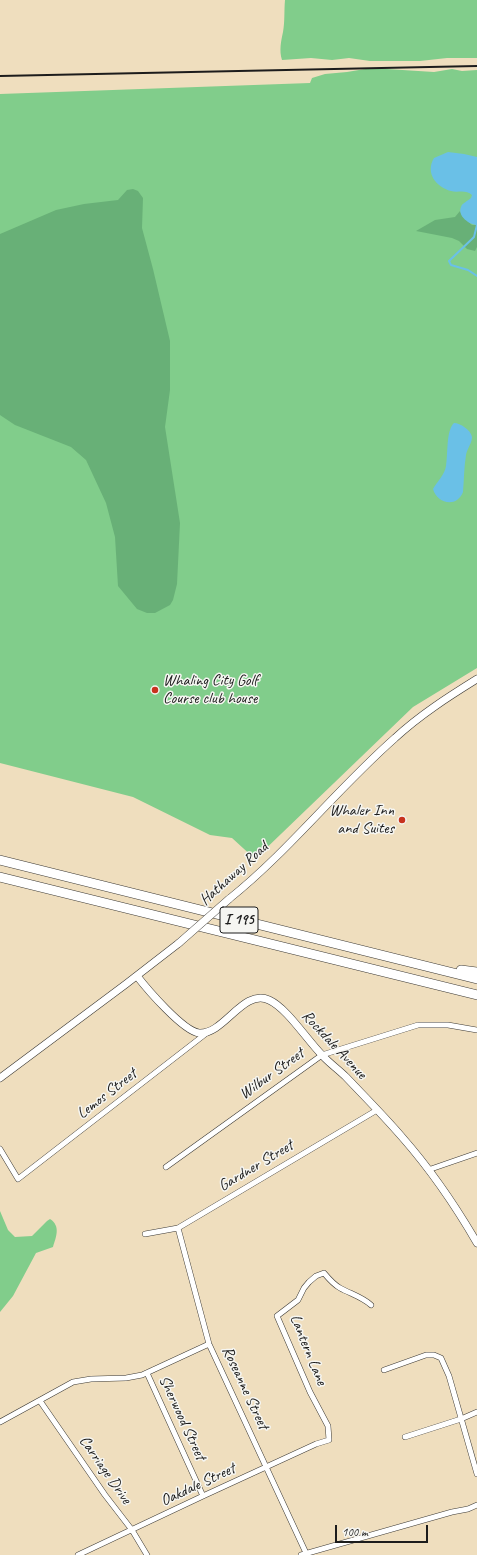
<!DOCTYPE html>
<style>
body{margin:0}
#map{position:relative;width:477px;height:1555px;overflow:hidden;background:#efdebe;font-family:Caveat,sans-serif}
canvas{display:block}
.scale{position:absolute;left:335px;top:1525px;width:93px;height:18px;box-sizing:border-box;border:2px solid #1c1c1c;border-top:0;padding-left:5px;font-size:12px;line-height:14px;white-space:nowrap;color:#1c1c1c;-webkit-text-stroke:3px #f6f6f2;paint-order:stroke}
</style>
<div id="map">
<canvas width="477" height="1555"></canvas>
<div class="scale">100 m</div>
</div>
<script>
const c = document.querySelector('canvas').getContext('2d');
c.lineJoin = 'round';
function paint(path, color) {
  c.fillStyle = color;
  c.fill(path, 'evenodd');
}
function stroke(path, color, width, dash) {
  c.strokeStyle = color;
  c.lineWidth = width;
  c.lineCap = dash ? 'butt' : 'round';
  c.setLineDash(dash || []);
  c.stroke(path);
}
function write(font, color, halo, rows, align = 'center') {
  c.font = font + ' Caveat,sans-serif';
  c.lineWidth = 3;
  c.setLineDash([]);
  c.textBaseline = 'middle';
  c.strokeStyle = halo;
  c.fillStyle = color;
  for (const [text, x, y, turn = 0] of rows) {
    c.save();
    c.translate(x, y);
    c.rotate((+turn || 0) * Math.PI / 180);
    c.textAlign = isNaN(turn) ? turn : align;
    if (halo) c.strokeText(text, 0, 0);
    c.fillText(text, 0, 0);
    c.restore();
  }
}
paint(new Path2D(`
 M285,0H477V58H447L420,61H370L349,58L332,60L311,58L282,60C279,51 281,41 283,32C285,21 284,11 285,0Z
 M371,68L434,72L452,69L462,71L477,70V668L413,707L255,859L232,838L210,835L133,797L0,763V94L310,83L312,78L325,74L347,72Z
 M0,1211L8,1230L15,1237L32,1236L47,1221L50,1219C61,1226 56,1237 53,1247L36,1253L13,1296L0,1312Z`), '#81cd8b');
paint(new Path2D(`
 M133,189L138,191L143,198L142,228L153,269L170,341V390L165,427L180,523L177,584L173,600L170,605L155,613H147L137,609L118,586L115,537L106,503L86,460L71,447L15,425L0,415V234L56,210L84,204L118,200L127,190Z
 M460,211L463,217L472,225H477V247L475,251L467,249L459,241L452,238L416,231L435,220L455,217Z`), '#68b077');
paint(new Path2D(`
 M448,152L464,154L477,157V225C470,225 457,216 461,207C462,203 468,201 471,198L472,195C466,189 458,193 451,191C436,187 425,173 434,158Z
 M454,423C460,423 471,430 472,437C472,443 467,449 466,455C464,467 464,480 463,492C457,508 437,504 433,489C437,482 445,474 446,466C448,455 446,430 454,423Z`), '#6ac0e7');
stroke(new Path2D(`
 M477,225L474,237L449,261L451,265L468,270L477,276`), '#6ac0e7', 2);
const street = new Path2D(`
 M0,1149L18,1179L208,1032
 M166,1167L322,1055L418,1025H448L477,1030
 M428,1170L477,1153
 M178,1228L209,1344L306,1553
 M145,1234L178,1228L377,1110
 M384,1370L426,1355H434L441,1358L449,1376L477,1474
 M147,1373L203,1496
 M40,1401L105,1495L132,1530L147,1555
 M0,1422L73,1382L91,1379L126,1378L142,1375L209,1344
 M405,1437L461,1419L477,1412
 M78,1555L203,1496L316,1444L329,1440L328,1426L310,1392L277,1316L298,1300L304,1288L309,1282L316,1276L324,1273C329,1279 333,1284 340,1288C351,1294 362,1297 371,1305
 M301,1555L452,1512L468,1509L477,1505`);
const secondary = new Path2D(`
 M229,899C289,851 337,789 395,738C420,715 448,697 477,679
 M137,976C147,989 183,1031 199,1033C224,1035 243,988 269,1000C287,1008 307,1040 322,1055C329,1063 338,1069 346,1077C365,1097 384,1116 402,1137C431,1170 455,1205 477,1243
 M0,1078L126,984L179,943`);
const highway = new Path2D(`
 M0,860L477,979
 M0,877L477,995
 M461,970L477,972`);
stroke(street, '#3c3934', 6);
stroke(secondary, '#3c3934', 8);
stroke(highway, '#3c3934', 10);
stroke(street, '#fff', 5);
stroke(secondary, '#fff', 7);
stroke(highway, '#fff', 9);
stroke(new Path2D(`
 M0,76L477,66`), '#1c1c1c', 2);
const secondaryBridge = new Path2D(`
 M179,943L229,899`);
stroke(secondaryBridge, '#3c3934', 8, []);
stroke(secondaryBridge, '#fff', 7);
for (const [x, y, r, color] of [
 [155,690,4,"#c8321e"],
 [402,820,4,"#c8321e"]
]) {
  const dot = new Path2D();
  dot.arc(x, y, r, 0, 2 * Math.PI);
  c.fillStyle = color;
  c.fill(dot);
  stroke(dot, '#f6f6f2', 1.5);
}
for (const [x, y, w] of [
 [239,920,38]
]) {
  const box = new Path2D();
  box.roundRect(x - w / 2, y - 13, w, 26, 3);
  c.fillStyle = '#f6f6f2';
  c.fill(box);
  stroke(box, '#1c1c1c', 1);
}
write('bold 15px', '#1c1c1c', null, [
 ["I 195",239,920]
]);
write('16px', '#1c1c1c', '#f6f6f2', [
 ["Whaling City Golf",163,681],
 ["Course club house",163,699],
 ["Whaler Inn",394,811,"right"],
 ["and Suites",394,829,"right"]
], 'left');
write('16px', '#1c1c1c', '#f6f6f2', [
 ["Hathaway Road",234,874,-42],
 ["Rockdale Avenue",334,1045,47],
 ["Wilbur Street",272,1074,-36],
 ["Lemos Street",107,1094,-38],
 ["Gardner Street",256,1166,-31],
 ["Lantern Lane",308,1350,68],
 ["Roseanne Street",245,1388,65],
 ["Sherwood Street",182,1418,65],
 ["Carriage Drive",105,1470,55],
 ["Oakdale Street",198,1485,-25]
]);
</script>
